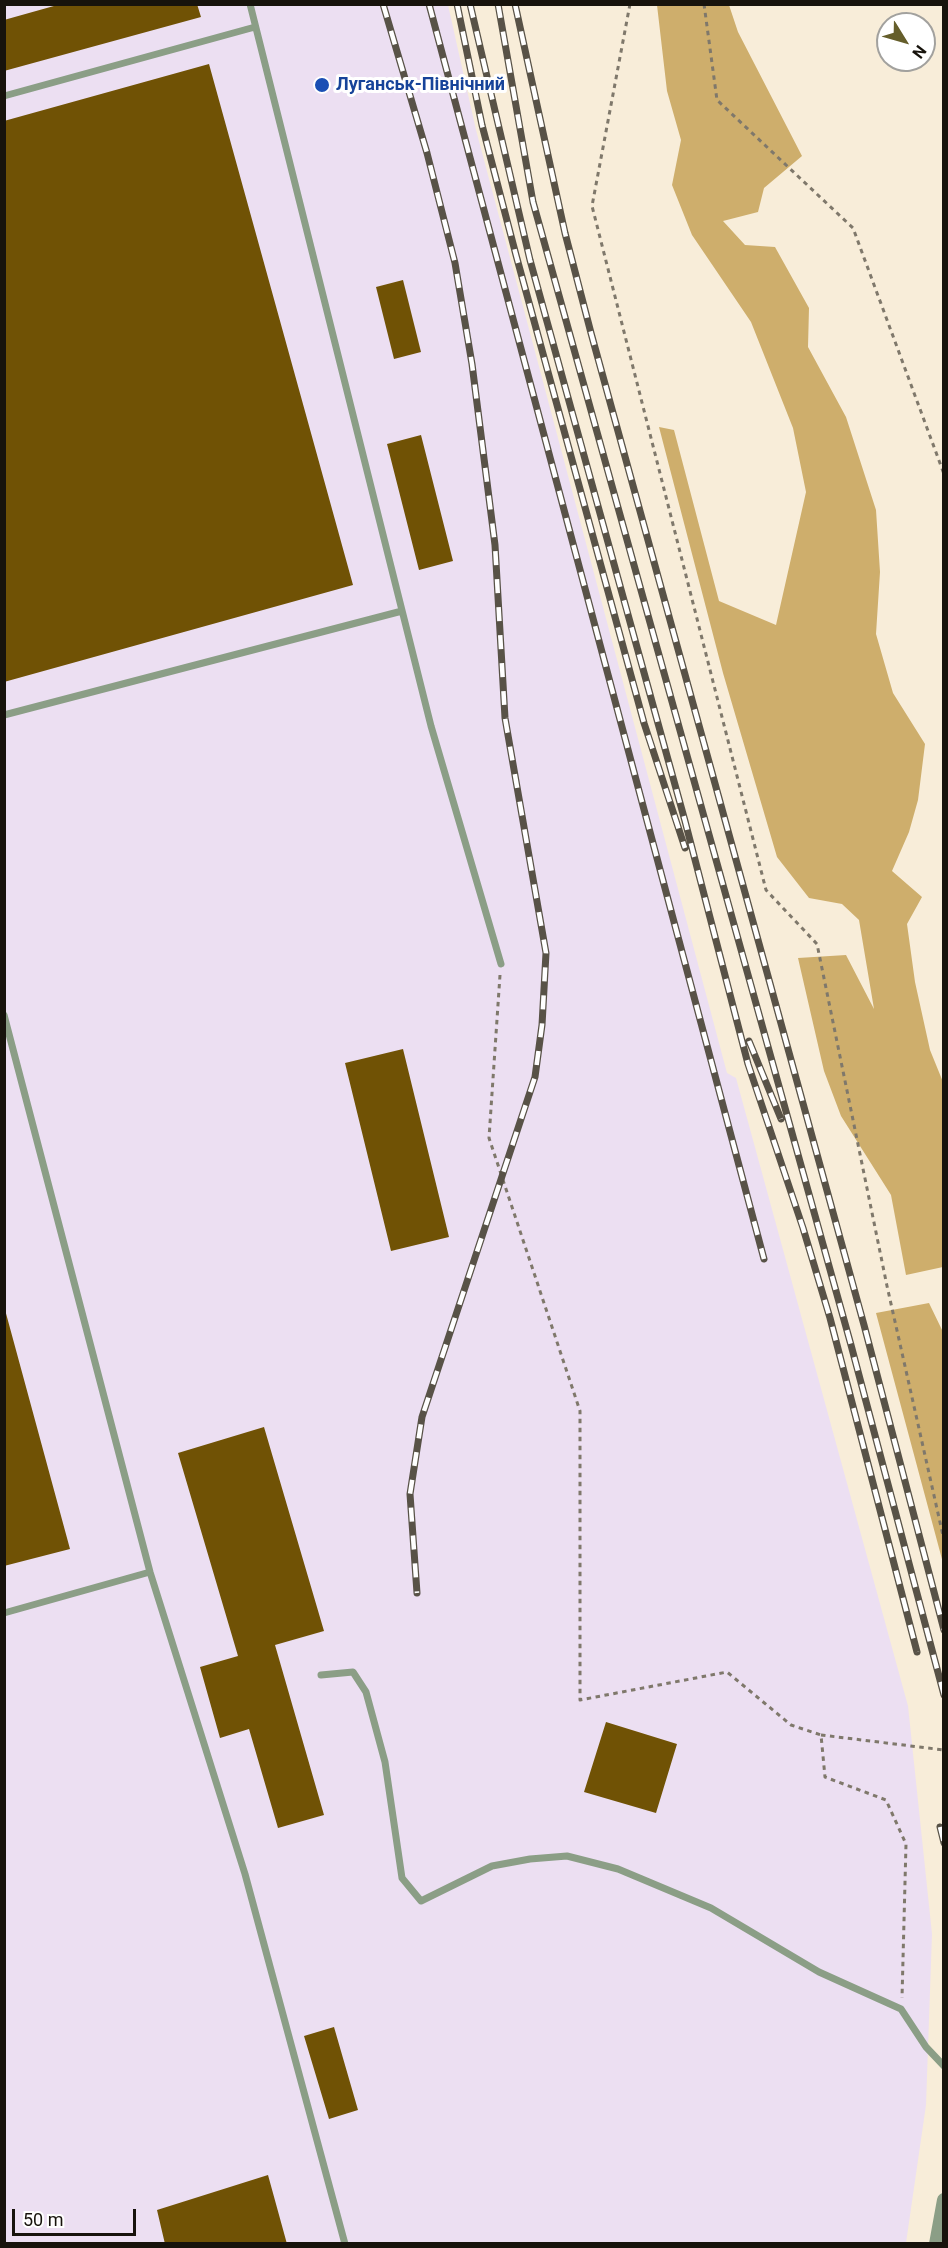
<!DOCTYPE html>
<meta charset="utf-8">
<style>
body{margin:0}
#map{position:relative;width:948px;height:2248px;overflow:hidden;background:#f8edd9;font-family:Roboto,sans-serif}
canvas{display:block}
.frame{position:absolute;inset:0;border:6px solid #17130c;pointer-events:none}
.north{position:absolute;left:876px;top:12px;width:60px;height:60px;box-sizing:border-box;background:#fff;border:2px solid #a2a19e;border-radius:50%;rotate:127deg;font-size:16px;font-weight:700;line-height:24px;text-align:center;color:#17130c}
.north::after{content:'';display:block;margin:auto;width:21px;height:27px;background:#655e2b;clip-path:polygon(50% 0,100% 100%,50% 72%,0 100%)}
.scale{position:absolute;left:12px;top:2209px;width:124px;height:27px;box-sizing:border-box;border:3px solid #17130c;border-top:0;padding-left:8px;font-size:18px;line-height:21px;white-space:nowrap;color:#17130c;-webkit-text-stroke:4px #fff;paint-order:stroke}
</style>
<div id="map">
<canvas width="948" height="2248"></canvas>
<div class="frame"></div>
<div class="north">N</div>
<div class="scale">50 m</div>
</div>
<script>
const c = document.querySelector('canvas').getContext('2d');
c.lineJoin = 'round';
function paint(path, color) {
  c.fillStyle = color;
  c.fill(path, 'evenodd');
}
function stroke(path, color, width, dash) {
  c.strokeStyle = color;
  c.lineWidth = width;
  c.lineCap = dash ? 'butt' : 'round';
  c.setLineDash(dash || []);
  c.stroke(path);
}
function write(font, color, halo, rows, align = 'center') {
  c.font = font + ' Roboto,sans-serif';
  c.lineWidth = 6;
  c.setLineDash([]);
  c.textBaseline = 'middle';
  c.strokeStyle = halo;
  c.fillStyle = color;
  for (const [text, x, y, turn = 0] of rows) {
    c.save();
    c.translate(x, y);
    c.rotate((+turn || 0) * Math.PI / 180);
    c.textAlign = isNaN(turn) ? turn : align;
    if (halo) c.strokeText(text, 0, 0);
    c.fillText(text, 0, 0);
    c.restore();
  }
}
paint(new Path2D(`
 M5,5H448L476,130L727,1073L736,1078L908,1706L932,1934L926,2105L906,2243L5,2244Z`), '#ecdff2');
paint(new Path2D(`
 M657,5H729L738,32L802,156L764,188L758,212L723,221L745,245L775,247L809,308L808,347L846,417L876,510L880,572L876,634L893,693L925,744L918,800L909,832L892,871L922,897L907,924L915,982L930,1050L943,1082V1267L906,1275L891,1195L841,1116L824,1071L798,958L846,955L874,1009L859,920L842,904L809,898L777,857L723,673L659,427L674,430L719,601L776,625L806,492L793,428L751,322L692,235L672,185L681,140L667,91Z
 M929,1303L943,1332V1563L876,1313Z`), '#ceae6c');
paint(new Path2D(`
 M61,4H197L201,17L4,71V20Z
 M209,64L353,585L4,682V121Z
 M403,280L421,352L394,359L376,287Z
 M421,435L453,561L419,570L387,444Z
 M403,1049L449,1237L391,1251L345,1063Z
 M4,1306L70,1549L4,1566Z
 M264,1427L324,1631L275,1645L324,1815L278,1828L249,1729L220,1738L200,1667L238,1656L178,1453Z
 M606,1722L677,1744L656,1813L584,1792Z
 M334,2027L358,2110L329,2119L304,2036Z
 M268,2175L287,2244H165L157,2210Z`), '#705205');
stroke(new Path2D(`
 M630,4L592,206L766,890L817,944L887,1286L944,1540
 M704,4L717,100L853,228L944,474
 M500,975L489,1138L580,1411V1700L727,1672L791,1725L821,1735L825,1777L886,1800L906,1844L902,1998
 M821,1735L944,1750`), '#7f786b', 3, [4.5, 4.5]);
stroke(new Path2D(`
 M250,4L431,726L501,964
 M4,96L255,27
 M4,715L402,611
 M4,1015L150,1572L245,1874L345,2244
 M4,1613L150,1572
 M321,1675L353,1672L366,1692L385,1762L402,1878L421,1901L492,1866L530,1859L567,1856L618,1869L711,1908L819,1972L901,2009L926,2047L944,2066`), '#8b9e86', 7);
stroke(new Path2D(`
 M936,2244L944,2200`), '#8b9e86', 14);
const rail = new Path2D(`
 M383,4L427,153L455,263L472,364L495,545L505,718L546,953L542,1025L535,1077L422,1417L410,1494L417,1593
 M429,4L764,1259
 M457,4L482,125L516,255L644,723L685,848
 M470,4L530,260L685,821L748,1064L803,1228L830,1318L917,1652
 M498,4L533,202L851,1345L944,1695
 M515,4L565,233L591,333L864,1325L944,1630
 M749,1041L781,1119
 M940,1827L944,1843`);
stroke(rail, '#585247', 7);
stroke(rail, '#fff', 4.5, [14]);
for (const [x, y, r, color] of [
 [322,85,8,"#1a4fb4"]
]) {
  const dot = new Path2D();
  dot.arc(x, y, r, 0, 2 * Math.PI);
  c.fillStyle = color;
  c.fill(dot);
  stroke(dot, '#fff', 2);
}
write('bold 18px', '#164399', '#fff', [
 ["Луганськ-Північний",336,85]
], 'left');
</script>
